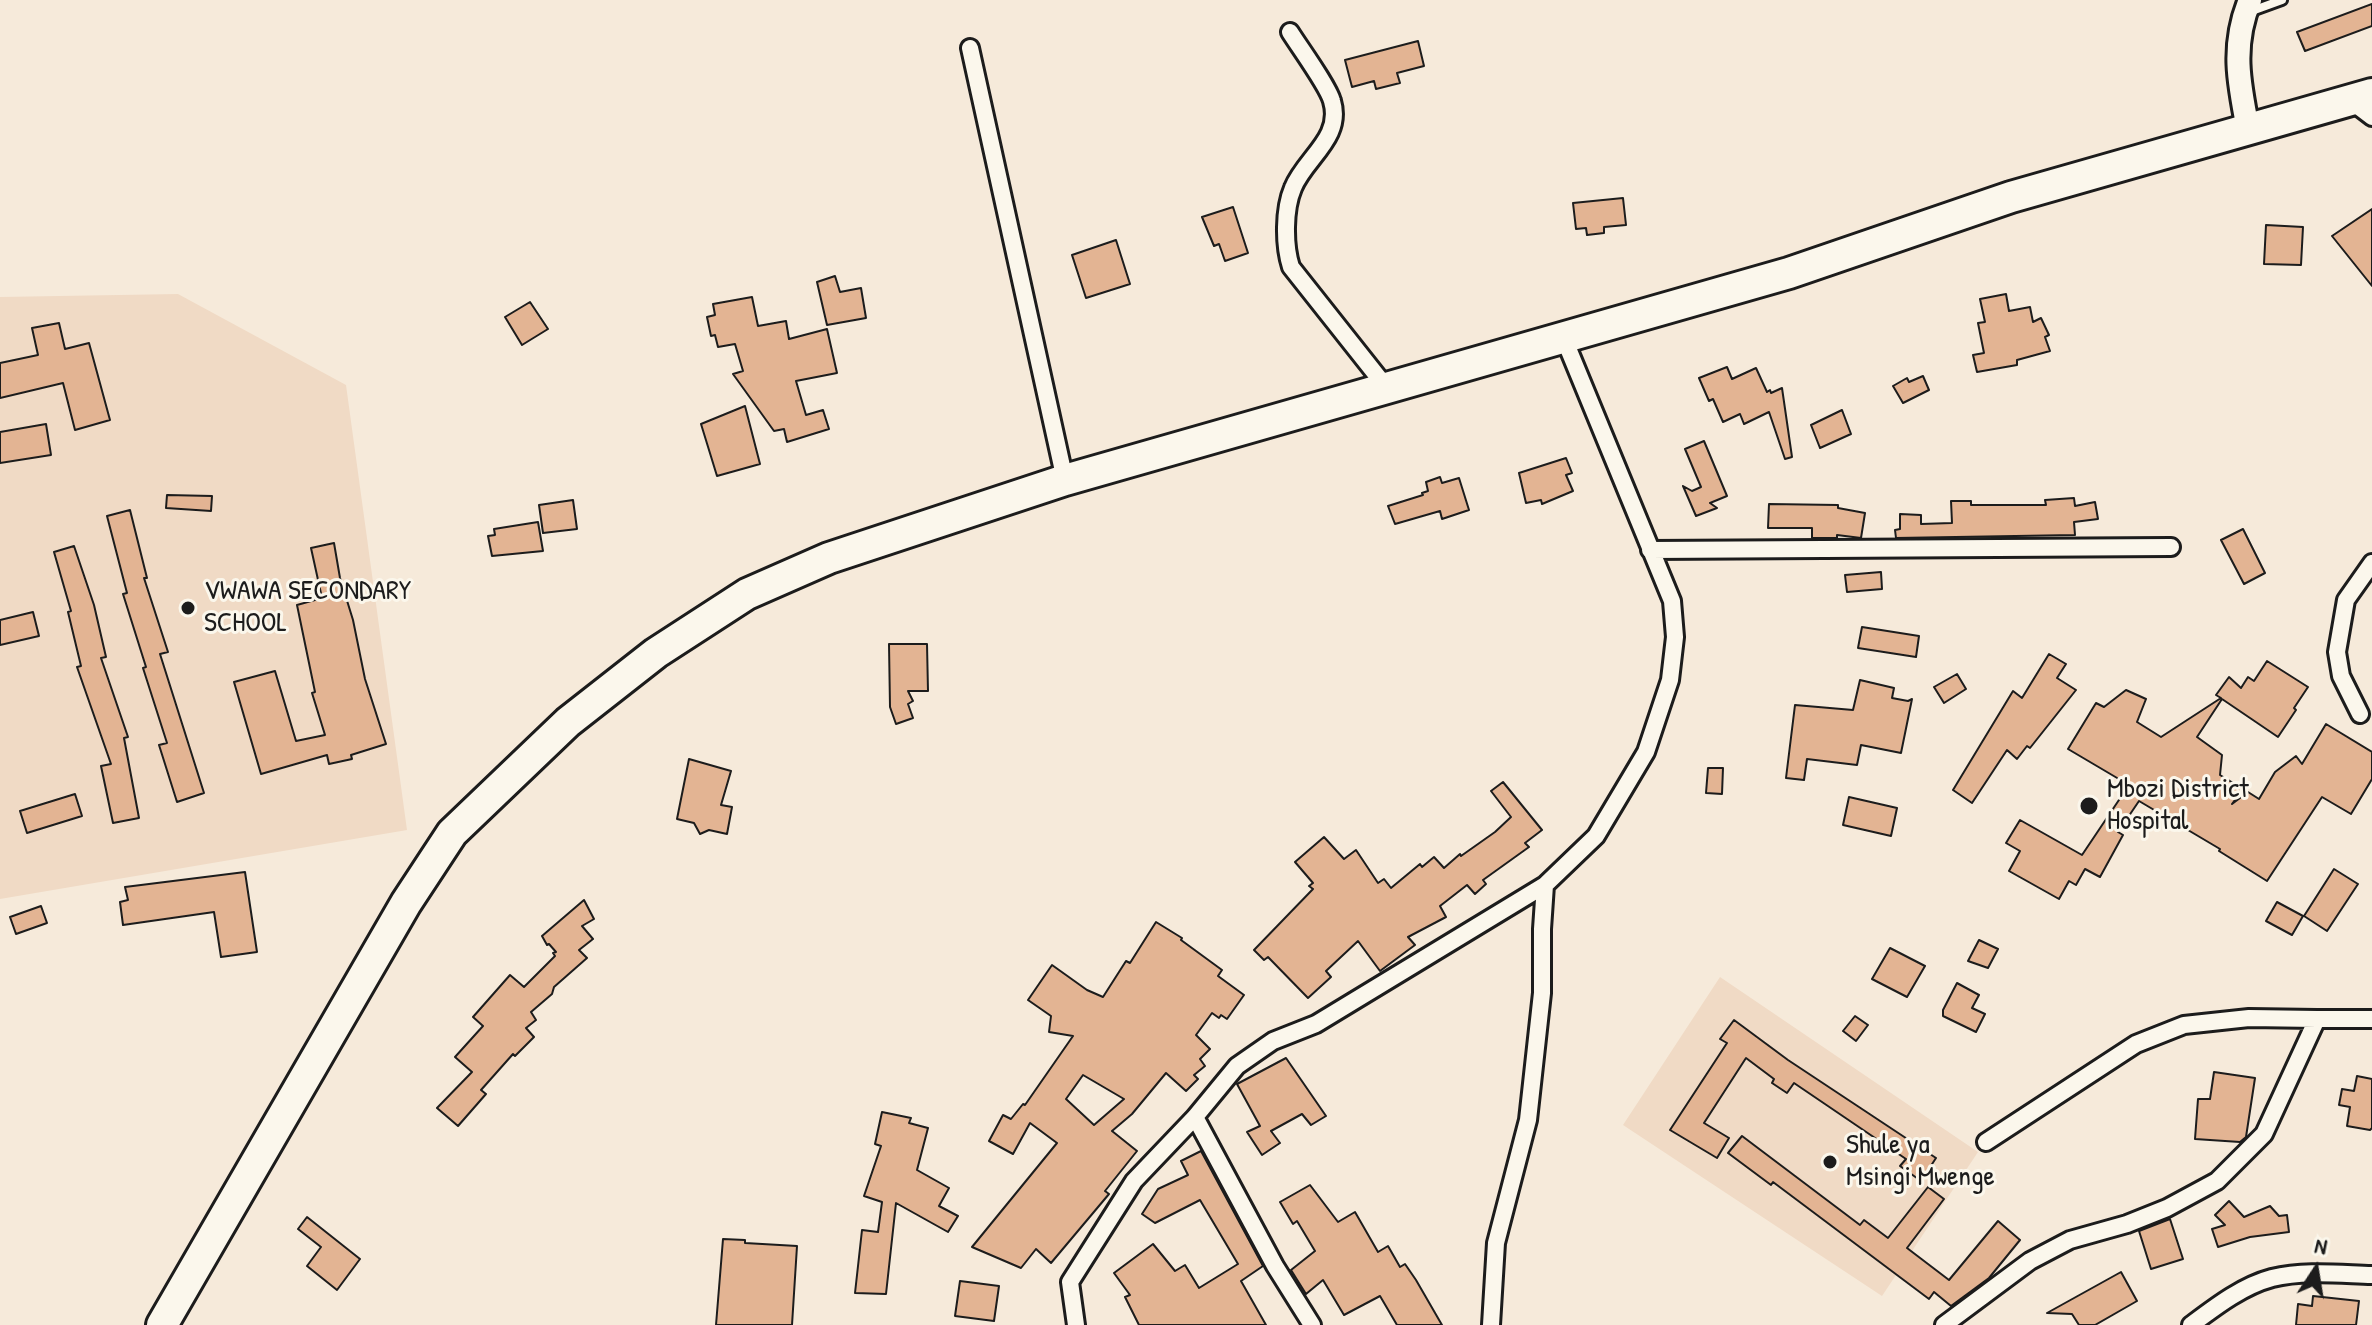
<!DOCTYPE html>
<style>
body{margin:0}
#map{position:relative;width:2372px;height:1325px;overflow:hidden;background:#f6eada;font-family:"Patrick Hand",sans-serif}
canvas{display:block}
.north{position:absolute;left:2276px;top:1229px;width:80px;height:80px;-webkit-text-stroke:6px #fbf7ec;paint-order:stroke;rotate:12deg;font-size:22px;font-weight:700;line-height:32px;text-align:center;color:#1c1c1c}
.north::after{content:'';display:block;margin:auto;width:28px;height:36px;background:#1c1c1c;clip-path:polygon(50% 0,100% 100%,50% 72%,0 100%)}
</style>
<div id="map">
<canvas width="2372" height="1325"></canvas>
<div class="north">N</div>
</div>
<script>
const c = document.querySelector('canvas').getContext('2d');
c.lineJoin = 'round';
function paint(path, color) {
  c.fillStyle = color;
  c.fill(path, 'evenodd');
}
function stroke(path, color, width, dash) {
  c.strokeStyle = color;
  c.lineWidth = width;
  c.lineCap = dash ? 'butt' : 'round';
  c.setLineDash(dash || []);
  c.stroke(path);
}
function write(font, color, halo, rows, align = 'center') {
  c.font = font + ' "Patrick Hand",sans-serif';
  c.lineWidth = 6;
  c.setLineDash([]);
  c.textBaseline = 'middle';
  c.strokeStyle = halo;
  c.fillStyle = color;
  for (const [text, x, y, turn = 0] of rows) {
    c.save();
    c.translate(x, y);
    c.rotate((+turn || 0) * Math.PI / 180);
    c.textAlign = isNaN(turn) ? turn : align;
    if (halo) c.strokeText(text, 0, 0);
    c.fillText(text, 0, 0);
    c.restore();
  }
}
paint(new Path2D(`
 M178,294L346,385L407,830L0,899V297Z
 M1720,977L1978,1152L1882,1296L1623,1125Z`), '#f0dac5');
const building = new Path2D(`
 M2372,4V26L2305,51L2297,32Z
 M1418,41L1424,66L1397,73L1400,83L1376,89L1374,81L1352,87L1345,60Z
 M1623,198L1626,225L1604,227V233L1587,235L1586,228L1576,229L1573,203Z
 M1233,207L1248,253L1225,261L1219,244L1214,246L1202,217Z
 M2372,209V286L2332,236Z
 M2266,225L2303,227L2301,265L2264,264Z
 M1116,240L1130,284L1086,298L1072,255Z
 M835,276L840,292L861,288L866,318L827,325L817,282Z
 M2006,294L2009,311L2030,307L2033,322L2041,318L2049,335L2045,337L2050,351L2017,360V365L1977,372L1973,355L1984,353L1978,323L1985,322L1980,299Z
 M752,297L758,326L786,321L789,339L827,329L837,373L796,381L806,415L823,410L829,429L787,442L784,429L774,431L733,374L743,371L735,344L718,347L715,335L711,336L707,317L715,315L713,304Z
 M530,302L548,329L522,345L505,317Z
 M59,323L65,349L89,343L110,420L75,430L63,383L0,398V363L38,355L32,328Z
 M1727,367L1732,379L1756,368L1767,392L1770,390L1771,393L1782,388L1792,457L1785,459L1769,412L1744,424L1740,414L1723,422L1713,399L1709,401L1699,378Z
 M1923,376L1929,390L1903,403L1893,386L1907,378L1909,382Z
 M745,406L760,464L717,476L701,424Z
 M1842,410L1851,434L1820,448L1811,425Z
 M46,424L51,455L0,463V432Z
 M1704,441L1727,496L1710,503L1717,508L1696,516L1683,486L1692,491L1701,487L1685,449Z
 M1566,458L1572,473L1566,475L1573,491L1542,504L1541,500L1526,503L1519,473Z
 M1440,477L1442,483L1459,478L1469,510L1442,519L1440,511L1395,524L1388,506L1423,495L1422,493L1428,491L1426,482Z
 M167,495L212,496L211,511L166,508Z
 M2074,498L2075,506L2095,502L2098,519L2074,522L2075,535L1896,538L1895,530L1900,529V514L1921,515V524L1952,523L1951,501H1971V505H2046L2045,500Z
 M573,500L577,529L543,533L539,505Z
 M1769,504L1838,505V508L1865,513L1861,538L1837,535V538H1812V528H1768Z
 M130,510L147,578H144L168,652L160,654L204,793L177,802L159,745L167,743L143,668L146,667L123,594L127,593L107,516Z
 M538,522L543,551L492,556L488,536L495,535L494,529Z
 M2243,529L2265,573L2244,584L2221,540Z
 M334,543L340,578L353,620L365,679L386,744L351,755L352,759L329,764L327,755L261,774L234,682L275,671L296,741L325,735L312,693L315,692L297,605L322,598L311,548Z
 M74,546L94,605L106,657L101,658L128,737L124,738L139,818L113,823L101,766L111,764L77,667L81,666L68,612L71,611L54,552Z
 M1881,572L1882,589L1847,592L1845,575Z
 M33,612L39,636L0,645V620Z
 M1862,627L1919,636L1916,657L1858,648Z
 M889,644H927L928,691H908L913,701L908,704L913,718L896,724L890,707Z
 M2049,654L2066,664L2057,678L2076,690L2030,748L2027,746L2017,759L2007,750L1972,803L1953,790L2013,691L2022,698Z
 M2267,661L2308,687L2294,708L2296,710L2278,737L2222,699L2197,737L2222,755L2220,775L2243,789L2232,804L2248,792L2259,799L2275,772L2296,756L2302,764L2326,724L2372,752V779L2351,814L2322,797L2267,881L2219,851L2220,849L2139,801L2118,832L2123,835L2100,877L2085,869L2076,885L2069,881L2059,899L2009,871L2020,851L2006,843L2020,820L2082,855L2129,785L2068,749L2096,703L2104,707L2126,690L2146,699L2137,722L2161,737L2221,698L2216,695L2229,677L2241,688L2248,677L2254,681Z
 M1957,674L1966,689L1944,703L1934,687Z
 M1860,680L1894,688L1892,698L1908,701L1912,699L1901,753L1861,745L1857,765L1807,759L1804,780L1786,778L1795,705L1853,710Z
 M689,759L731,771L721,805L732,807L727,834L709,830L700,834L694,823L677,819Z
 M1708,768H1723L1722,794L1706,793Z
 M1503,782L1542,830L1525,843L1529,847L1483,880L1486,884L1475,894L1467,885L1440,906L1446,917L1408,937L1415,945L1380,971L1358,941L1326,971L1331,977L1308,998L1268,957L1264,960L1254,950L1313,889L1309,886L1313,883L1295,862L1324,837L1344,859L1356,850L1378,883L1384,879L1391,888L1420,864L1422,867L1434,857L1444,868L1460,854L1461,856L1495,832L1511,817L1491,791Z
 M75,794L82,816L27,833L20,811Z
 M1849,797L1897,808L1891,836L1843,825Z
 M2334,869L2358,884L2327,931L2304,916Z
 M245,872L257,952L221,957L214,912L123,925L120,902L128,900L125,887Z
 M584,900L594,919L582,926L593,939L579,950L587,958L554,987L552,994L531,1012L536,1020L526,1028L534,1037L515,1056L513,1054L481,1090L486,1094L458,1126L437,1108L472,1072L455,1057L483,1026L473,1017L510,975L524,987L555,956L553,953L556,952L549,944L547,945L542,936Z
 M2277,902L2303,916L2292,935L2266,921Z
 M41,906L47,923L16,934L10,917Z
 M1156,922L1182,938L1181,940L1222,970L1218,976L1244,995L1227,1019L1221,1015L1219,1018L1212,1013L1196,1035L1210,1049L1200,1059L1205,1066L1194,1075L1198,1079L1186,1091L1166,1073L1132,1114L1112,1131L1137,1151L1105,1191L1109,1194L1051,1263L1036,1249L1021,1268L972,1247L1057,1143L1030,1123L1013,1154L989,1141L1003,1115L1011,1119L1023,1104L1025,1105L1073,1036L1049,1032L1051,1016L1028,1000L1052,965L1087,990L1103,997L1126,961L1130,963ZM1083,1075L1124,1099L1094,1125L1066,1099Z
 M1979,940L1998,949L1988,968L1968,961Z
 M1890,948L1925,966L1907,997L1872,979Z
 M1957,983L1979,995L1972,1008L1985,1014L1976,1032L1943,1016V1010Z
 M1855,1016L1868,1025L1856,1041L1843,1031Z
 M1734,1020L1788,1060L1936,1158L1921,1181L1900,1166L1906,1159L1794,1083L1787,1093L1772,1083L1774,1079L1746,1058L1704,1123L1729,1138L1717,1158L1670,1130L1727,1043L1720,1039Z
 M1286,1058L1326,1116L1311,1125L1302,1114L1271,1131L1280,1143L1262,1155L1247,1132L1260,1126L1237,1084Z
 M2214,1072L2255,1078L2246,1137L2240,1142L2195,1139L2198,1099H2210Z
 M2357,1076L2372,1079V1128L2370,1130L2347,1126L2350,1107L2339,1105L2342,1089L2354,1091Z
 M882,1112L911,1118L909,1123L928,1128L917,1170L949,1188L939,1206L958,1216L948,1232L896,1203L886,1294L855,1293L862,1230L878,1232L882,1202L864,1196L881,1146L875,1144Z
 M1742,1136L1860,1225L1864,1220L1888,1238L1928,1187L1944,1199L1907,1248L1949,1280L1998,1221L2020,1240L1989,1278L1951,1306L1934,1292L1929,1299L1773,1182L1771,1185L1728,1153Z
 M1201,1151L1263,1266L1241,1281L1266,1325H1139L1125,1297L1130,1295L1114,1273L1153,1244L1175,1271L1185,1265L1199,1288L1238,1264L1200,1200L1155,1223L1142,1214L1158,1189L1188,1175L1181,1161Z
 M1310,1185L1338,1222L1355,1212L1378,1252L1388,1246L1400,1267L1405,1264L1416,1280L1442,1325H1397L1380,1296L1344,1315L1323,1280L1306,1294L1291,1270L1315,1251L1297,1221L1293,1224L1280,1202Z
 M2229,1201L2244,1217L2270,1206L2279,1216L2287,1215L2289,1232L2250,1237L2218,1247L2212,1229L2225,1225L2215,1215Z
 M307,1217L360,1259L337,1290L307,1266L321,1247L298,1229Z
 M2170,1219L2183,1259L2151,1269L2139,1231Z
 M723,1239L745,1240V1243L797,1246L792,1325H716Z
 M2121,1272L2137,1301L2095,1325H2079L2072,1314L2047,1313Z
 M960,1281L999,1286L994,1321L955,1316Z
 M2313,1296L2359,1301L2356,1325H2296L2298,1304L2312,1306Z`);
paint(building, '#e3b493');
stroke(building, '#1c1c1c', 2);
const lane = new Path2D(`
 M2249,12L2282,0`);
const street = new Path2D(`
 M1290,32C1300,48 1328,86 1332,101C1343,138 1305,158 1293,188C1284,209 1284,245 1291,267L1386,387
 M970,48L1065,480
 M2351,101L2372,117
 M1650,550L2171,547
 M2360,714L2341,676L2337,652L2346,600L2372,563
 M1195,1117L1275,1266L1312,1325
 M1986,1142L2136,1044L2184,1025L2249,1018L2317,1019
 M1076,1325L1070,1282L1134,1181L1195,1117L1237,1066L1273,1041L1316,1024L1545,885L1596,836L1646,752L1670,680L1675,637L1672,601L1563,336
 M1491,1325L1496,1243L1528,1120L1542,993V929L1545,885
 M1944,1325L2030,1261L2070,1240L2127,1224L2167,1208L2217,1181L2264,1134L2317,1019H2372
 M2191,1325C2215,1307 2242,1286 2272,1278C2305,1270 2339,1274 2372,1275`);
const secondary = new Path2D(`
 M2248,129C2239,84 2231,45 2250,0`);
const highway = new Path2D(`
 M162,1325L406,903L452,833L568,722L656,653L747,594L829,558L1065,480L1789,273L2011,197L2372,94`);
stroke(lane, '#1c1c1c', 14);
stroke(street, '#1c1c1c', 22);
stroke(secondary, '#1c1c1c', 28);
stroke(highway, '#1c1c1c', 36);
stroke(lane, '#fbf7ec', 8);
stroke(street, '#fbf7ec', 16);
stroke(secondary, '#fbf7ec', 22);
stroke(highway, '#fbf7ec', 30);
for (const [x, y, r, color] of [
 [188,608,8,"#1c1c1c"],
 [2089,806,10,"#1c1c1c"],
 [1830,1162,8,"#1c1c1c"]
]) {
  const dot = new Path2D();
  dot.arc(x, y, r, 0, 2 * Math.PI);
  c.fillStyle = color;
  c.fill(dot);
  stroke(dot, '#fbf7ec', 3);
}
write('28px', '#1c1c1c', '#fbf7ec', [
 ["VWAWA SECONDARY",204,592],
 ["SCHOOL",204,624],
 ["Mbozi District",2107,790],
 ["Hospital",2107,822],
 ["Shule ya",1846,1146],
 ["Msingi Mwenge",1846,1178]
], 'left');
</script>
